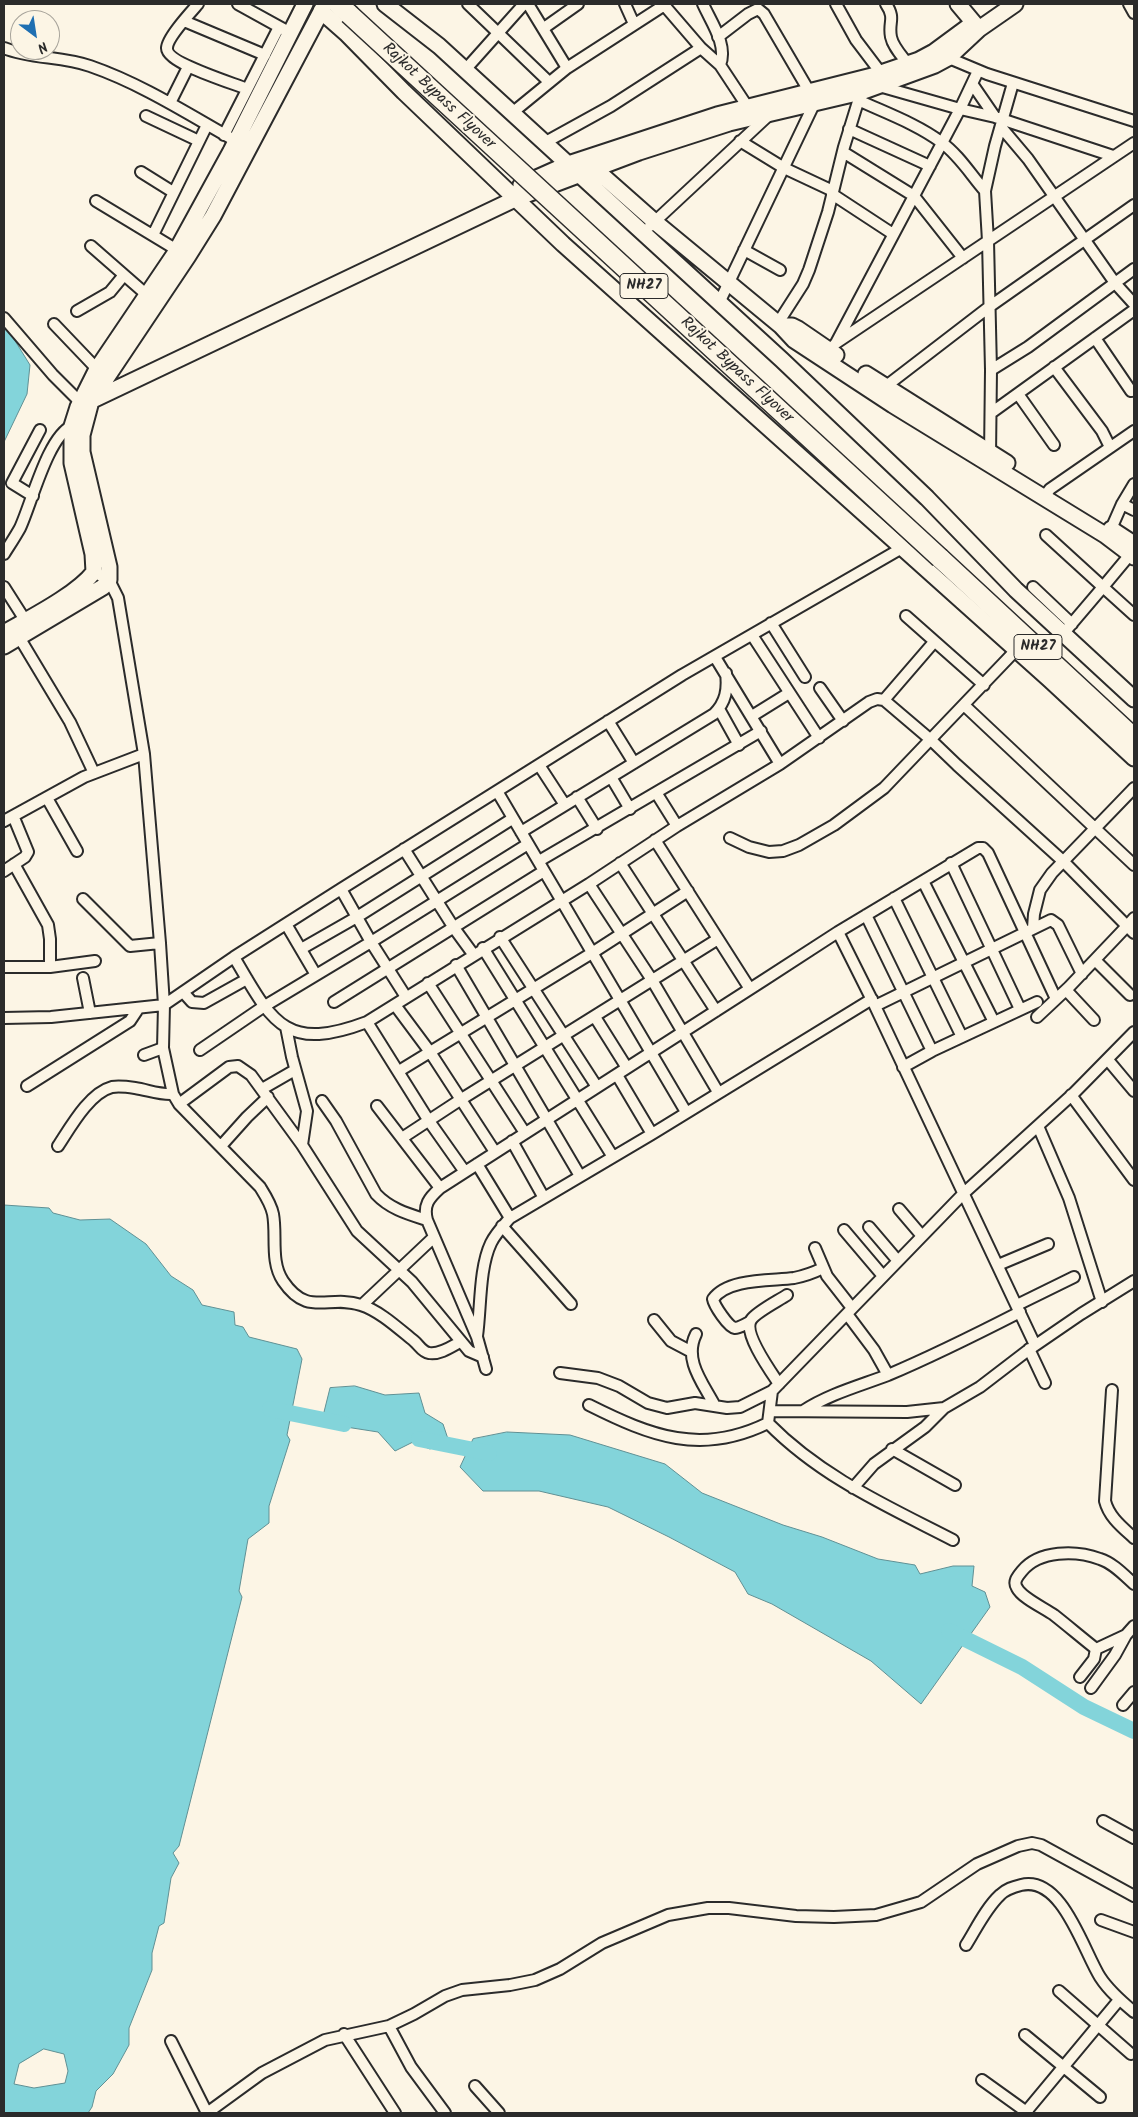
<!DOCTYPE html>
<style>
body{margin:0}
#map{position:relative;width:1138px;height:2117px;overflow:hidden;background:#fcf5e5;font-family:Kalam,sans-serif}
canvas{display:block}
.frame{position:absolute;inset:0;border:5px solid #2b2b2b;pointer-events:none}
.north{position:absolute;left:10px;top:10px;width:50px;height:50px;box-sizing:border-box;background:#fcf5e5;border:1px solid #a8a49b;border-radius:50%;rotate:149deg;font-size:14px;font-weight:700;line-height:20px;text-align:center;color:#2b2b2b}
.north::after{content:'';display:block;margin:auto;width:18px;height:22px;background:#1f6fb2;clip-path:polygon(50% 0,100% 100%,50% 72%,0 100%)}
</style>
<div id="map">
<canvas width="1138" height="2117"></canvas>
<div class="frame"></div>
<div class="north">N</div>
</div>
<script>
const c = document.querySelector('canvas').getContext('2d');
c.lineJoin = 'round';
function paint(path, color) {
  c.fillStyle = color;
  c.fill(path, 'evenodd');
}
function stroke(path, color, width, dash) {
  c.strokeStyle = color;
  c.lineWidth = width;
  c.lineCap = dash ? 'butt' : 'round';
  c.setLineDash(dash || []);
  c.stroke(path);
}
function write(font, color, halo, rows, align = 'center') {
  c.font = font + ' Kalam,sans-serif';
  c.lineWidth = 4;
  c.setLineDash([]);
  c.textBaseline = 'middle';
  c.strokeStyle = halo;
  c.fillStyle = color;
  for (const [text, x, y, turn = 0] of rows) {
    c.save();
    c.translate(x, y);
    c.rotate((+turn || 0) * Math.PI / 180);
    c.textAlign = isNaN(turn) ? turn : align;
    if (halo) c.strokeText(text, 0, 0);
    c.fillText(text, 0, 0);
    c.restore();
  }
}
const water = new Path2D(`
 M4,328L9,331L30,365L27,394L4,442Z
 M4,1205L49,1208L53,1213L80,1220L110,1219L146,1244L171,1276L193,1290L202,1305L234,1312L235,1325L243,1327L249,1337L297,1349L302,1359L287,1435L290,1440L269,1506V1523L248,1539L239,1591L242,1597L179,1846L173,1853L179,1863L171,1878L164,1923L159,1926L152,1953V1970L129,2028V2045L113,2074L96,2091L92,2107L88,2113H4ZM44,2049L64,2054L68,2071L65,2083L34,2088L14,2084L19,2064Z
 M355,1386L385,1395L419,1393L425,1413L443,1424L448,1439L430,1449L413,1442L395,1451L378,1432L346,1427L336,1428L322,1420L330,1388Z
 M507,1432L570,1435L665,1464L702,1493L783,1525L822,1537L878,1559L915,1565L920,1574L953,1566H974L972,1586L985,1592L990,1607L921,1704L871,1661L772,1604L748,1594L735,1572L669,1537L608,1507L539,1491H483L460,1467L473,1439Z`);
paint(water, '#83d4da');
stroke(water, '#609094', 1);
stroke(new Path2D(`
 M270,1409L344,1424
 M419,1439L489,1453
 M949,1631L1022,1667L1084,1707L1134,1731`), '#83d4da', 16);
const street = new Path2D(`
 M198,4C191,12 167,38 167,48C166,63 233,83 247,89
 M238,4L285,30
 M468,4L549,82
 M528,4L567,68
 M625,4L634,24
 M703,4C711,22 728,45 720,65
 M836,4L856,40L881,73
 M886,4C896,19 888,22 891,37C893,47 902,56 908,64
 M1129,4L1134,13
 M664,5L701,48L720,65L751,112
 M184,21L265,55
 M544,28L578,4
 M718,37L748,14L758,9L764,14L809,91
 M4,48C31,59 62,56 90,66C142,84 188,114 236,141
 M944,56L987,74L1134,121
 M465,70L524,4
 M973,85L995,117
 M879,86L960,109L995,117L1113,156
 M858,100C886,113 917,124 941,142C959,155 971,175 985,191
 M170,103L188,67
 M512,113L567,68L666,4
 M146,116L199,141
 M1001,127L1028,159L1115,283L1134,304
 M849,129L930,166
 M224,135L279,27
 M740,141L784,168L833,191
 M544,143L611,106L701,48
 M843,152L914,196L963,258
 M141,172L173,192
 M832,194L893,234
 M96,201L177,250
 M650,226L769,115
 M153,235L207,125
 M91,246L147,295
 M744,250L780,270
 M719,303L815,102
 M77,311L110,292L124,275
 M4,318L53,375L80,402
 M778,323L803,284L809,270L828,212L844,147L861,92
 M54,324L97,369
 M1095,338L1131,391
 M836,343L960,109L978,71
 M826,354L836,343L1134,143
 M1054,367L1102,431L1110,447
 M991,370L988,241L985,191L995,146L1013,83
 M881,390L989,307L1134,205
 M1018,394L1054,445
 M991,413L1134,310
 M990,456L991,370L1028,347L1134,269
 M33,496L12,483L40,430
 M1044,497L1050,489L1134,431
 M1122,504L1134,510
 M1111,529L1122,504L1134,484
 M1046,535L1103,587L1063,634
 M1133,551L1103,587L1134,615
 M4,554C9,546 15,537 20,528C32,502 48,436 72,426
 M94,572L109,580L118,598L144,754L160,943L164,1005L163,1048L173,1094L179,1104L260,1187C265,1195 271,1204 273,1214C277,1235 270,1262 283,1281C308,1318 328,1294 361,1305C380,1311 399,1329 414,1341C419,1345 422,1352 429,1353C439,1355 451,1347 460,1342
 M4,587L25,620
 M1033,587L1072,624
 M906,616L984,685
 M771,623L805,677
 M752,635L819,738
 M19,637L70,722L94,773
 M715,657L780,764
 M820,688L843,721
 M884,700L934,642
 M965,706L1134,865
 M719,709L739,745
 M752,716L789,693
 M608,721L634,763
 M539,765L565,805
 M611,777L630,809
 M497,791L686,1112
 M657,794L677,826
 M577,797L597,829
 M47,798L77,851
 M4,821L84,777L144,754
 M521,832L714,714C726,702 728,689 726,673
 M730,838L749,847L769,852L783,851L799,845L834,825L884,788L1016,650
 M655,840L750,989
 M404,849L454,928L473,954
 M539,861L761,731
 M620,863L716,1011
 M951,863L1020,1009
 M14,864L48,925L50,939V967
 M4,871L25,857L28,852L14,818
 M923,881L994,1022
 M589,884L652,980L718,1092
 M341,889L371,942L406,997
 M894,898L962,1037
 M83,899L130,946L160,943
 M866,915L932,1051L903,1067
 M286,924L316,975
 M1033,928L1034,914L1040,890L1052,873L1134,788
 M838,932L978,848H983L988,853L1056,999
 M500,937L597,1087
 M483,948L613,1157
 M301,949L357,917L512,819
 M234,957C272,1022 285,1053 367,1022L589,884L677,826L780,764L869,702L877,699L884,700L931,740L957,765L1064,862L1127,926L1134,918
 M1095,960L1130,995
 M456,965L580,1176
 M4,967H50L95,961
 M83,978L90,1013
 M428,983L525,1133
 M1066,990L1094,1020
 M183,992L192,1002L204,1003L247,979
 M334,1002L544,871
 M395,1005L430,1052L495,1152
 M875,1006L1051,920L1058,925L1082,974
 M595,1017L627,1068
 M1037,1017L1069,987L1127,926L1134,933
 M4,1018L51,1017L164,1005L234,957L341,889L682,675L902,548
 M367,1022L429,1121L465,1172
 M286,1027L292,1057L307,1111L302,1145
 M200,1050L263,1007L371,942L528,844
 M932,1051L1037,1002
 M144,1055L163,1048
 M1108,1060L1134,1091
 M399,1071L592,953L688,891
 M617,1075L652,1134
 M27,1086L130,1021L138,1009
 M262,1089L295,1070
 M1071,1095L1134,1180
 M322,1101L336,1121L376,1194C390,1209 408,1214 427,1220
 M179,1104L229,1067L238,1066L251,1075L302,1145L357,1231L412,1282L469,1351L483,1357
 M377,1106L440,1188
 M1038,1126L1069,1198L1102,1302
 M402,1138L460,1100L718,939
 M512,1141L544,1198
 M58,1146C70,1128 89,1093 112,1087C119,1086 128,1087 135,1088C148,1090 160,1095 173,1094
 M221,1146L247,1117L268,1097
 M477,1164L510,1218
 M899,1209L922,1236
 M502,1226L571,1304
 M869,1227L898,1261
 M844,1230L883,1276
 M815,1248L827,1276L852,1308
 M998,1265L1048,1244
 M362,1305L433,1238
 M1017,1305L1074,1277
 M847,1314L874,1350L888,1375
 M654,1320L671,1341L690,1351
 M750,1322C745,1324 739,1328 735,1328C728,1327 714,1305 713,1299C728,1278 771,1281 794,1278C804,1276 813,1273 823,1268
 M696,1334C683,1360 703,1383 715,1406
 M477,1336C481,1308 479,1268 491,1243C496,1233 503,1226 510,1218L652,1134L872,999
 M1029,1349L1045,1383
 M486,1369L477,1337L427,1220C423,1205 429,1198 440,1188C573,1102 706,1018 838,932L875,1006L1035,1345
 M560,1373L598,1378L619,1386L648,1403L667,1408L695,1403L727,1408L740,1407L772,1391
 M779,1384C771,1372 743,1333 751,1320C756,1312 778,1301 787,1295
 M1112,1390L1105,1501C1109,1517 1122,1527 1134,1538
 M589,1405C651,1436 701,1456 768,1423
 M771,1411L907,1412L944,1408L980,1387L1027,1351L1081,1314L1134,1281
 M803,1411C829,1394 859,1386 888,1375C933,1356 977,1334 1020,1312
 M768,1423L772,1391L964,1193L1074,1093L1134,1032
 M768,1423C821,1477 887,1506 953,1540
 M892,1449L955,1485
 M853,1488L874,1464L925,1427L944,1408
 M1096,1649C1082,1638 1068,1626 1054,1615C1044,1608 1022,1598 1017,1588C1013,1582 1017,1577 1022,1571C1039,1550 1076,1550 1100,1559C1113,1563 1124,1575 1134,1584
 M1080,1677L1094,1659L1096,1649L1126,1635
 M1091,1688L1115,1655L1126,1635L1134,1626
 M1123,1705L1134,1692
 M1103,1821L1134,1838
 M1101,1920L1134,1932
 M966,1945C976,1929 986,1908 1000,1895C1006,1889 1013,1887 1021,1885C1062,1875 1083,1950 1100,1977C1109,1991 1122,2002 1134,2012
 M1059,1991L1131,2054
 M389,2026L411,2067L445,2113
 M344,2034L395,2113
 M1025,2035L1100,2097
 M171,2041L207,2113
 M982,2080L1028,2113
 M475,2086L499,2113
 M207,2113L262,2073L325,2040L389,2026L414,2014L445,1996L462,1990L510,1985L535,1980L560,1969L602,1943L668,1915L708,1908H729L796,1916L834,1917L876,1915L921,1902L977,1864L1018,1846L1032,1843L1041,1845L1134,1896
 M1025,2113L1119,2000`);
const secondary = new Path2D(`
 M385,4L439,46L782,360L927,498L1016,590L1134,699
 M958,4L979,29
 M321,11L346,33L404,92L563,244L1050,680L1134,758
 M595,169L655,222L781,326L794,340L893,405L1105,535L1134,557
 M521,185L568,164L717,115L872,76L919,60L934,52L972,24
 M781,326H792L798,329L836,355
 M866,374L1007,463
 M78,407L517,198L639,152L729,123L861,92L935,65L948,58L979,29L1015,4
 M1111,529L1134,544
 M4,633C30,618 76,595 94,572L93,554L72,463V426L78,407L97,369L174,255L231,151L305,4
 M4,646L103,587L109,580V567L82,452V435L91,401L188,256L213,216L325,4`);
const highway = new Path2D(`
 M338,4L349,14
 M940,558L1134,738`);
stroke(street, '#2b2b2b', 14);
stroke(secondary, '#2b2b2b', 19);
stroke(highway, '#2b2b2b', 22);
stroke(street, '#fcf5e5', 10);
stroke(secondary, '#fcf5e5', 15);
stroke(highway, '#fcf5e5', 19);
const highwayBridge = new Path2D(`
 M349,14L940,558`);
stroke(highwayBridge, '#2b2b2b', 22, []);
stroke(highwayBridge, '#fcf5e5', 19);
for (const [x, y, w] of [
 [644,286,48],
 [1038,647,48]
]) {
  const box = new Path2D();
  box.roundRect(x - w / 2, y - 12.5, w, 25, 4);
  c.fillStyle = '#fcf5e5';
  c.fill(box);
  stroke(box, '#2b2b2b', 1);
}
write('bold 15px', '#2b2b2b', null, [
 ["NH27",644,286],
 ["NH27",1038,647]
]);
write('16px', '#2b2b2b', '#fcf5e5', [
 ["Rajkot Bypass Flyover",438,97,43],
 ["Rajkot Bypass Flyover",736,371,43]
]);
</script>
